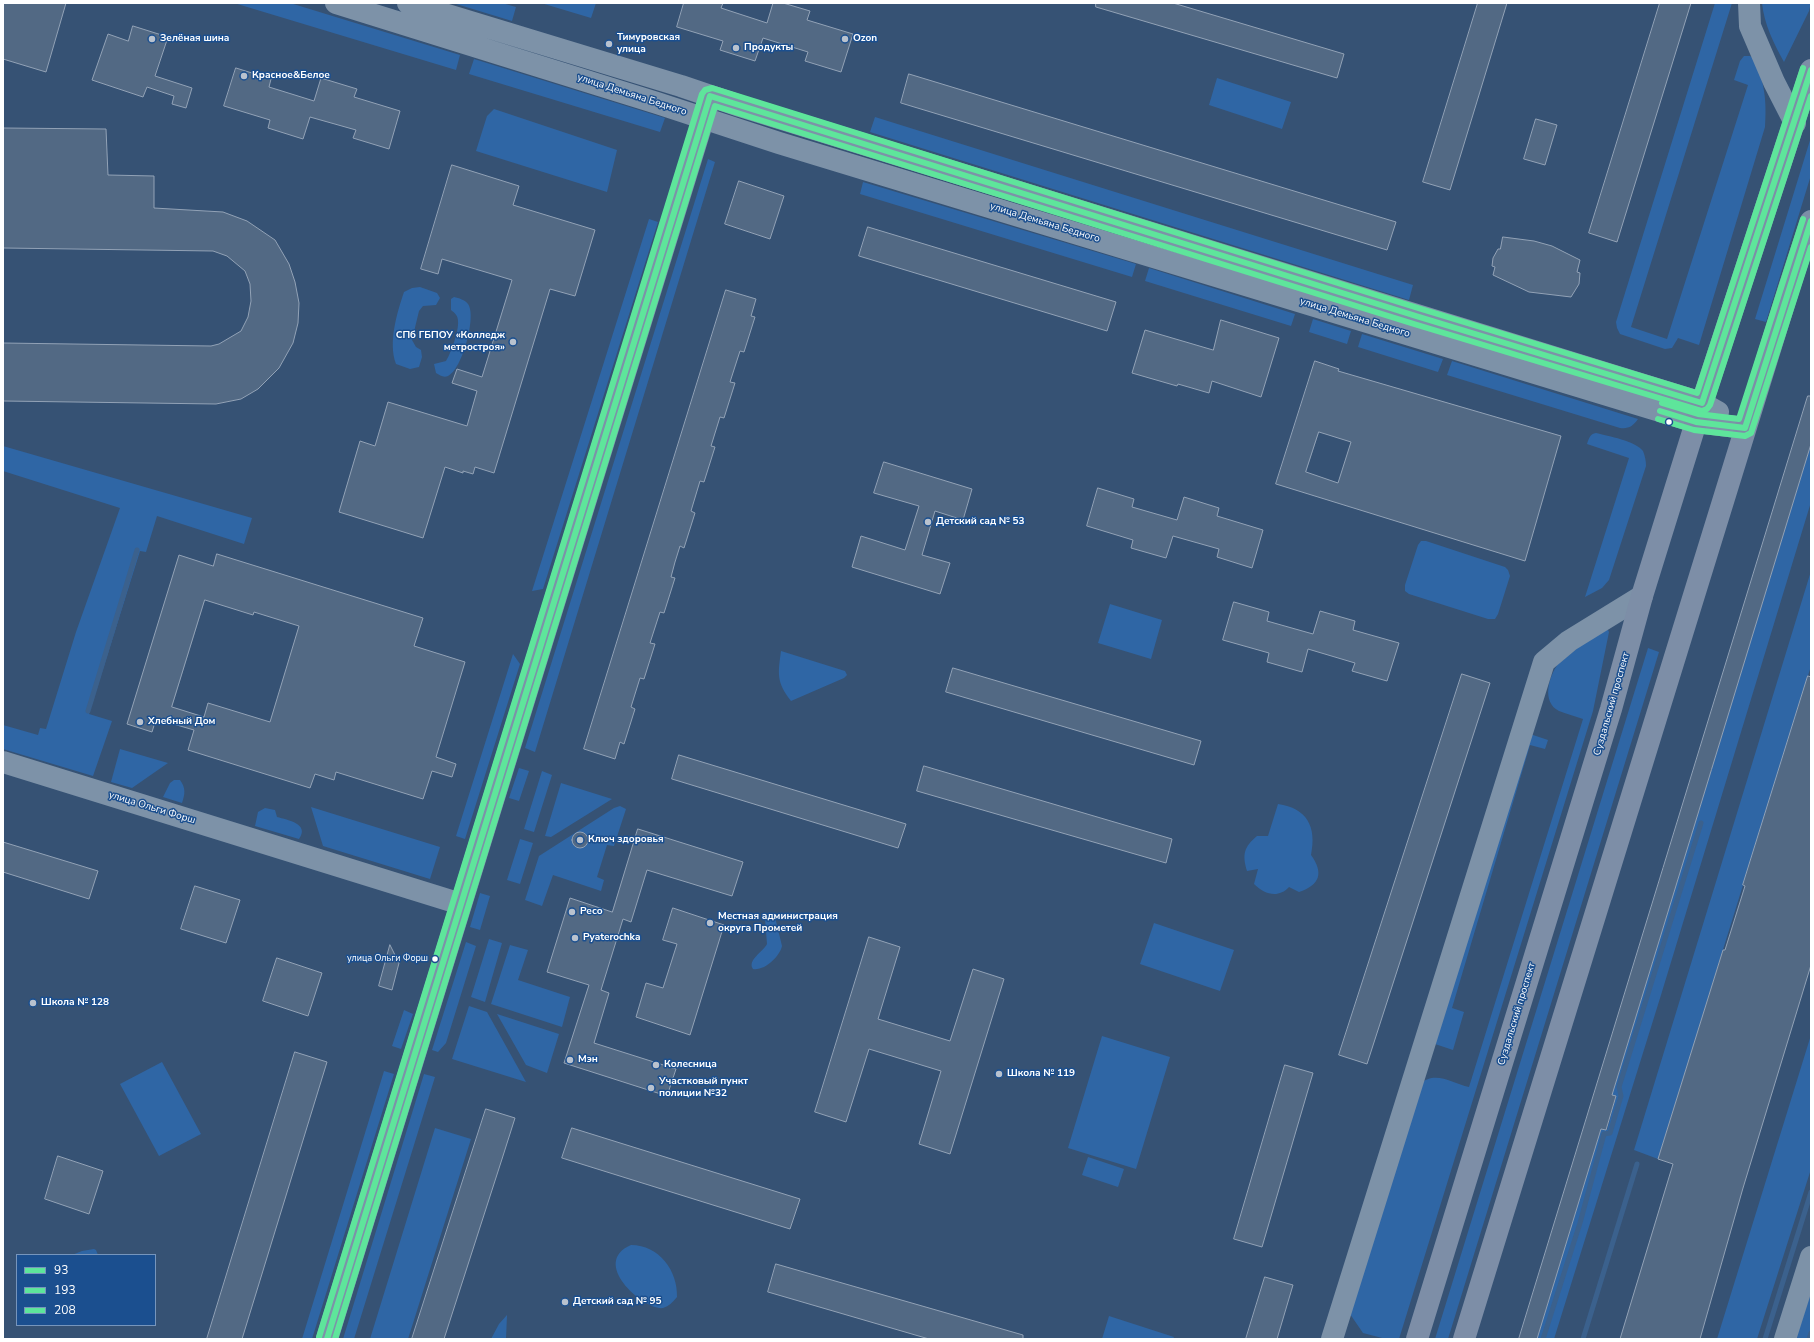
<!DOCTYPE html>
<meta charset="utf-8">
<style>
body{margin:0}
#map{position:relative;width:1814px;height:1342px;overflow:hidden;background:#365274;font-family:"Nunito Sans",sans-serif}
canvas{display:block}
.frame{position:absolute;inset:0;border:4px solid #fff;pointer-events:none}
.legend{position:absolute;left:16px;top:1254px;width:140px;height:72px;box-sizing:border-box;background:#1b4f8f;border:1px solid #7695bc;margin:0;padding:5px 7px;list-style:none;font-size:12px;color:#fff}
.legend li{display:flex;align-items:center;gap:8px;height:20px}
.legend b{width:20px;border:1px solid #7695bc}
</style>
<div id="map">
<canvas width="1814" height="1342"></canvas>
<div class="frame"></div>
<ul class="legend">
<li><b style="height:5px;background:#5ee59b"></b>93</li>
<li><b style="height:5px;background:#5ee59b"></b>193</li>
<li><b style="height:5px;background:#5ee59b"></b>208</li>
</ul>
</div>
<script>
const c = document.querySelector('canvas').getContext('2d');
c.lineJoin = 'round';
function paint(path, color) {
  c.fillStyle = color;
  c.fill(path, 'evenodd');
}
function stroke(path, color, width, dash) {
  c.strokeStyle = color;
  c.lineWidth = width;
  c.lineCap = dash ? 'butt' : 'round';
  c.setLineDash(dash || []);
  c.stroke(path);
}
function write(font, color, halo, rows, align = 'center') {
  c.font = font + ' "Nunito Sans",sans-serif';
  c.lineWidth = 3;
  c.setLineDash([]);
  c.textBaseline = 'middle';
  c.strokeStyle = halo;
  c.fillStyle = color;
  for (const [text, x, y, turn = 0] of rows) {
    c.save();
    c.translate(x, y);
    c.rotate((+turn || 0) * Math.PI / 180);
    c.textAlign = isNaN(turn) ? turn : align;
    if (halo) c.strokeText(text, 0, 0);
    c.fillText(text, 0, 0);
    c.restore();
  }
}
paint(new Path2D(`
 M234,3H290L460,55L456,70Z
 M453,3H502L516,7L512,21Z
 M541,3H596L591,18Z
 M1715,3H1732L1631,327L1667,339L1748,85L1734,80L1740,61L1744,56H1750L1756,59C1764,85 1767,99 1765,127L1699,345L1678,338L1672,348L1665,349L1620,334L1617,328L1616,322Z
 M1762,3H1811L1809,11L1784,62C1774,44 1764,24 1762,3Z
 M474,59L665,118L660,132L469,74Z
 M1217,78L1291,102L1282,129L1209,105Z
 M494,109L617,150L607,192L476,151L487,116Z
 M875,117L1413,285L1409,300L870,132Z
 M1811,137V175L1766,322L1755,319Z
 M708,159L715,162L535,752L525,748Z
 M863,182L1136,264L1132,277L860,194Z
 M649,219L658,222L543,589L532,591Z
 M1149,268L1295,314L1291,326L1145,281Z
 M420,287L437,293L440,298L436,305L423,306L419,311L412,340L416,347L421,350L422,357L419,367L410,369L396,364C388,342 397,313 404,292L412,288Z
 M454,297C459,298 465,300 468,304C477,316 462,370 448,376C443,378 440,375 436,373L434,364L446,361C451,353 459,331 458,321C458,316 455,313 451,310V299Z
 M1313,319L1351,331L1347,344L1309,332Z
 M1362,334L1443,359L1438,372L1358,347Z
 M1452,361L1638,419C1633,426 1629,429 1620,428L1447,375Z
 M1596,433C1608,436 1636,441 1643,451C1645,456 1646,461 1646,466L1609,580L1602,588L1585,597L1629,458L1587,444C1589,438 1590,434 1596,433Z
 M1811,444V502L1661,995L1554,1339H1537L1601,1129L1607,1130L1616,1097L1612,1095Z
 M3,446L252,518L244,544L157,516L146,552L140,551L89,714L112,721L93,776L3,749V725L38,735L40,728L46,729L76,632L120,508L3,471Z
 M1421,541H1426L1505,567L1508,570L1510,576L1498,614L1495,619H1488L1409,594L1405,591V585L1418,545Z
 M1811,571V666L1658,1159L1634,1150Z
 M1110,604L1162,620L1151,659L1098,643Z
 M1603,627L1607,628L1609,632L1593,711L1399,1339H1386L1363,1333L1350,1314L1420,1084C1435,1070 1452,1083 1469,1087L1583,719C1575,716 1566,714 1559,711C1541,702 1549,676 1558,664Z
 M1648,648L1659,652L1448,1339H1435Z
 M781,651L845,671L847,675L844,678L791,701C776,682 778,673 781,651Z
 M513,654L520,664L465,839L456,836Z
 M1530,734L1548,740L1545,749L1530,745L1452,1008L1464,1012L1453,1050L1435,1044Z
 M120,749L168,763L132,788L111,782Z
 M519,768L529,771L519,801L509,798Z
 M542,771L552,775L534,832L524,829Z
 M174,780H180C186,788 185,794 182,803L163,797L170,783Z
 M561,783L612,799L551,837L545,836Z
 M1278,804C1307,808 1317,827 1311,855C1324,873 1320,885 1299,892L1289,887C1278,899 1264,894 1254,884L1258,869L1247,871C1242,854 1244,847 1257,836H1268Z
 M620,806L626,809L614,846L607,845L597,877L604,880L601,891L553,875L542,906L525,900L539,856L614,808Z
 M311,807L440,847L430,879L323,846Z
 M265,808L275,810L277,817C288,820 310,824 299,839L255,826L258,812Z
 M520,839L533,843L520,884L507,880Z
 M480,893L490,896L480,930L470,927Z
 M771,915L775,917L782,946C780,956 765,971 753,969C747,960 763,952 767,944L765,919Z
 M1154,923L1234,950L1220,991L1140,964Z
 M489,939L502,943L485,1002L471,997Z
 M466,942L476,946L446,1043L438,1052L432,1050Z
 M510,945L528,950L518,980L570,997L562,1027L491,1004Z
 M469,1006L487,1012L526,1082L452,1059Z
 M404,1010L413,1014L401,1049L392,1046Z
 M497,1014L559,1034L547,1073L526,1065Z
 M1811,1035V1169L1757,1339H1717Z
 M1102,1036L1170,1057L1136,1169L1068,1148Z
 M162,1062L201,1134L159,1156L120,1084Z
 M384,1071L394,1074L312,1339H302Z
 M424,1074L435,1077L354,1339H343Z
 M435,1128L471,1139L408,1339H370Z
 M1088,1157L1124,1169L1118,1187L1082,1175Z
 M631,1245C659,1245 678,1271 677,1297C673,1302 669,1306 663,1308C645,1311 589,1263 631,1245Z
 M94,1249L96,1250L98,1255H72L82,1251Z
 M1811,1291V1339H1796Z
 M507,1315L506,1339H491L499,1324Z
 M1109,1316L1174,1337L1173,1339H1102Z`), '#2f66a5');
stroke(new Path2D(`
 M88,711L137,550
 M1543,1339L1580,1223L1604,1134L1610,1133L1621,1096L1619,1087L1701,823
 M1583,1339L1637,1164
 M1765,1339L1811,1192
 M1809,1339L1811,1333`), '#3b618d', 5);
const building = new Path2D(`
 M3,3H66L46,72L3,59Z
 M684,3H723L721,8L767,23L773,3H783L810,11L807,20L853,34L841,72L805,61L808,52L763,38L755,61L720,50L723,41L677,27Z
 M1096,3H1173L1344,54L1337,78L1096,7Z
 M1478,3H1507L1450,190L1423,182Z
 M1660,3H1691L1617,242L1589,233Z
 M133,26L168,37L155,76L192,88L186,108L172,104L174,96L147,87L143,97L92,80L108,34L128,41Z
 M236,68L271,79L269,87L314,101L321,78L357,89L354,97L400,111L389,149L353,138L356,130L310,117L303,139L268,128L270,120L224,106Z
 M909,74L1396,222L1387,250L901,103Z
 M1536,119L1557,125L1545,165L1524,159Z
 M3,128L106,129L108,175L154,176V208L223,212L247,221L275,240L289,264L295,282L299,303L298,323L293,343L279,368L258,389L241,399L216,404L3,401V343L211,346L219,344L241,331L248,317L251,301L250,284L245,271L227,256L213,251L3,248Z
 M452,165L519,186L513,205L595,230L575,296L550,289L494,473L475,467L473,474L463,471V473L445,467L423,538L339,512L360,441L375,446L388,402L467,426L477,391L452,383L457,369L482,377L512,280L442,259L438,274L421,269Z
 M739,181L784,196L770,239L725,224Z
 M868,227L1116,302L1107,331L859,256Z
 M1503,237L1534,241L1552,246L1580,260L1577,272L1580,273L1579,284L1571,297L1529,292L1493,275L1495,267L1492,266L1493,258L1498,249H1500Z
 M726,290L756,299L751,316L755,317L744,352L740,351L730,382L735,383L724,418L720,417L711,446L715,447L704,482L700,481L691,511L695,513L684,548L680,546L675,562L671,577L675,578L664,613L660,612L650,643L655,644L644,679L640,678L631,707L635,709L624,744L620,742L615,759L584,749Z
 M1221,320L1279,338L1261,397L1212,381L1209,393L1178,384L1177,386L1132,373L1145,330L1213,350Z
 M1315,361L1339,369L1338,371L1561,436L1525,561L1276,484ZM1319,432L1351,442L1338,483L1306,472Z
 M1808,396H1811V444L1612,1095L1616,1096L1606,1130L1601,1129L1537,1339H1519Z
 M884,462L972,489L963,520L935,511L922,555L950,563L940,594L852,567L861,536L905,550L919,506L874,493Z
 M1098,488L1134,499L1132,507L1177,520L1184,497L1219,508L1217,516L1263,530L1252,568L1217,557L1219,549L1173,536L1166,558L1131,548L1133,540L1087,526Z
 M217,554L423,618L414,646L465,662L436,757L456,764L452,777L432,771L423,799L336,772L334,780L315,774L310,788L188,750L194,730L156,719L152,732L127,724L179,555L213,566ZM205,600L253,615L254,612L299,626L270,722L208,703L204,717L172,707Z
 M1234,602L1269,612L1267,621L1313,634L1320,611L1355,621L1353,630L1399,643L1387,681L1352,671L1355,663L1308,649L1302,672L1267,662L1269,653L1223,640Z
 M953,668L1201,741L1194,765L946,692Z
 M1462,674L1490,683L1367,1064L1339,1055Z
 M1808,676L1811,677V965L1743,1188L1700,1339H1620L1673,1164L1658,1159L1723,950H1725L1745,886L1743,885Z
 M679,755L906,824L898,848L672,779Z
 M924,766L1172,839L1166,863L917,791Z
 M638,829L743,862L732,896L647,870L631,922L623,919L601,990L609,993L594,1043L676,1069L667,1096L564,1063L589,985L547,972L570,898L612,912Z
 M572 840a8 8 0 1 1 16 0a8 8 0 1 1-16 0Z
 M3,842L98,871L89,899L3,872Z
 M195,886L240,900L226,943L181,929Z
 M673,908L724,925L690,1035L636,1017L646,983L663,988L677,944L663,940Z
 M869,937L900,947L878,1019L950,1041L973,969L1004,979L950,1154L919,1144L941,1071L869,1049L846,1122L815,1112Z
 M390,945L399,963L392,990L379,986Z
 M277,958L322,973L308,1016L263,1001Z
 M295,1052L327,1062L242,1339H207Z
 M1285,1065L1313,1073L1262,1247L1234,1239Z
 M486,1109L515,1118L502,1159L444,1339H412Z
 M572,1128L800,1199L790,1229L562,1158Z
 M58,1156L103,1171L89,1214L45,1199Z
 M776,1264L1023,1335V1339H929L768,1292Z
 M1265,1277L1293,1285L1277,1339H1246Z`);
paint(building, '#526984');
stroke(building, '#92a2b6', 1);
stroke(new Path2D(`
 M336,3L657,103L779,143L1696,422L1745,428
 M408,3L681,86L740,106L1702,403L1718,412
 M1749,3L1750,26L1774,82L1795,123
 M3,762L461,904
 M327,1339L708,104
 M1332,1339L1544,662L1569,641L1642,596
 M1785,1339L1811,1257`), '#7d92a8', 22);
stroke(new Path2D(`
 M1417,1339L1611,709L1642,596L1702,403L1811,70
 M1464,1339L1789,288L1811,221`), '#7d8ea7', 22);
stroke(new Path2D(`
 M1660,411L1696,422L1745,428L1811,221
 M327,1339L710,96L1416,316L1702,403L1811,70`), '#5ee59b', 6);
stroke(new Path2D(`
 M1658,419L1694,430L1745,436L1751,433L1811,247
 M335,1339L715,106L1414,324L1702,411L1707,409L1710,405L1811,96`), '#5ee59b', 6);
stroke(new Path2D(`
 M1662,403L1698,414L1739,419L1803,219
 M319,1337L702,94L705,90L712,88L1418,308L1697,393L1803,68`), '#5ee59b', 6);
for (const [x, y, r, color] of [
 [152,39,4,"#b9c2ce"],
 [845,39,4,"#b9c2ce"],
 [609,44,4,"#b9c2ce"],
 [736,48,4,"#b9c2ce"],
 [244,76,4,"#b9c2ce"],
 [513,342,4,"#b9c2ce"],
 [1669,422,3.5,"#fff"],
 [928,522,4,"#b9c2ce"],
 [140,722,4,"#b9c2ce"],
 [580,840,4,"#b9c2ce"],
 [572,912,4,"#b9c2ce"],
 [710,923,4,"#b9c2ce"],
 [575,938,4,"#b9c2ce"],
 [435,959,3.5,"#fff"],
 [33,1003,4,"#b9c2ce"],
 [570,1060,4,"#b9c2ce"],
 [656,1065,4,"#b9c2ce"],
 [999,1074,4,"#b9c2ce"],
 [651,1088,4,"#b9c2ce"],
 [565,1302,4,"#b9c2ce"]
]) {
  const dot = new Path2D();
  dot.arc(x, y, r, 0, 2 * Math.PI);
  c.fillStyle = color;
  c.fill(dot);
  stroke(dot, '#1b4f8f', 1.5);
}
write('9px', '#fff', '#1b4f8f', [
 ["улица Ольги Форш",428,959]
], 'right');
write('bold 10px', '#fff', '#1b4f8f', [
 ["Тимуровская",617,38],
 ["улица",617,50],
 ["Зелёная шина",160,39],
 ["Ozon",853,39],
 ["Продукты",744,48],
 ["Красное&Белое",252,76],
 ["СПб ГБПОУ «Колледж",505,336,"right"],
 ["метростроя»",505,348,"right"],
 ["Детский сад № 53",936,522],
 ["Хлебный Дом",148,722],
 ["Ключ здоровья",588,840],
 ["Ресо",580,912],
 ["Местная администрация",718,917],
 ["округа Прометей",718,929],
 ["Pyaterochka",583,938],
 ["Школа № 128",41,1003],
 ["Мэн",578,1060],
 ["Колесница",664,1065],
 ["Школа № 119",1007,1074],
 ["Участковый пункт",659,1082],
 ["полиции №32",659,1094],
 ["Детский сад № 95",573,1302]
], 'left');
write('10px', '#fff', '#1b4f8f', [
 ["улица Демьяна Бедного",632,95,18],
 ["улица Демьяна Бедного",1045,223,17],
 ["улица Демьяна Бедного",1355,318,17],
 ["Суздальский проспект",1612,704,-74],
 ["улица Ольги Форш",152,808,17],
 ["Суздальский проспект",1517,1014,-73]
]);
</script>
